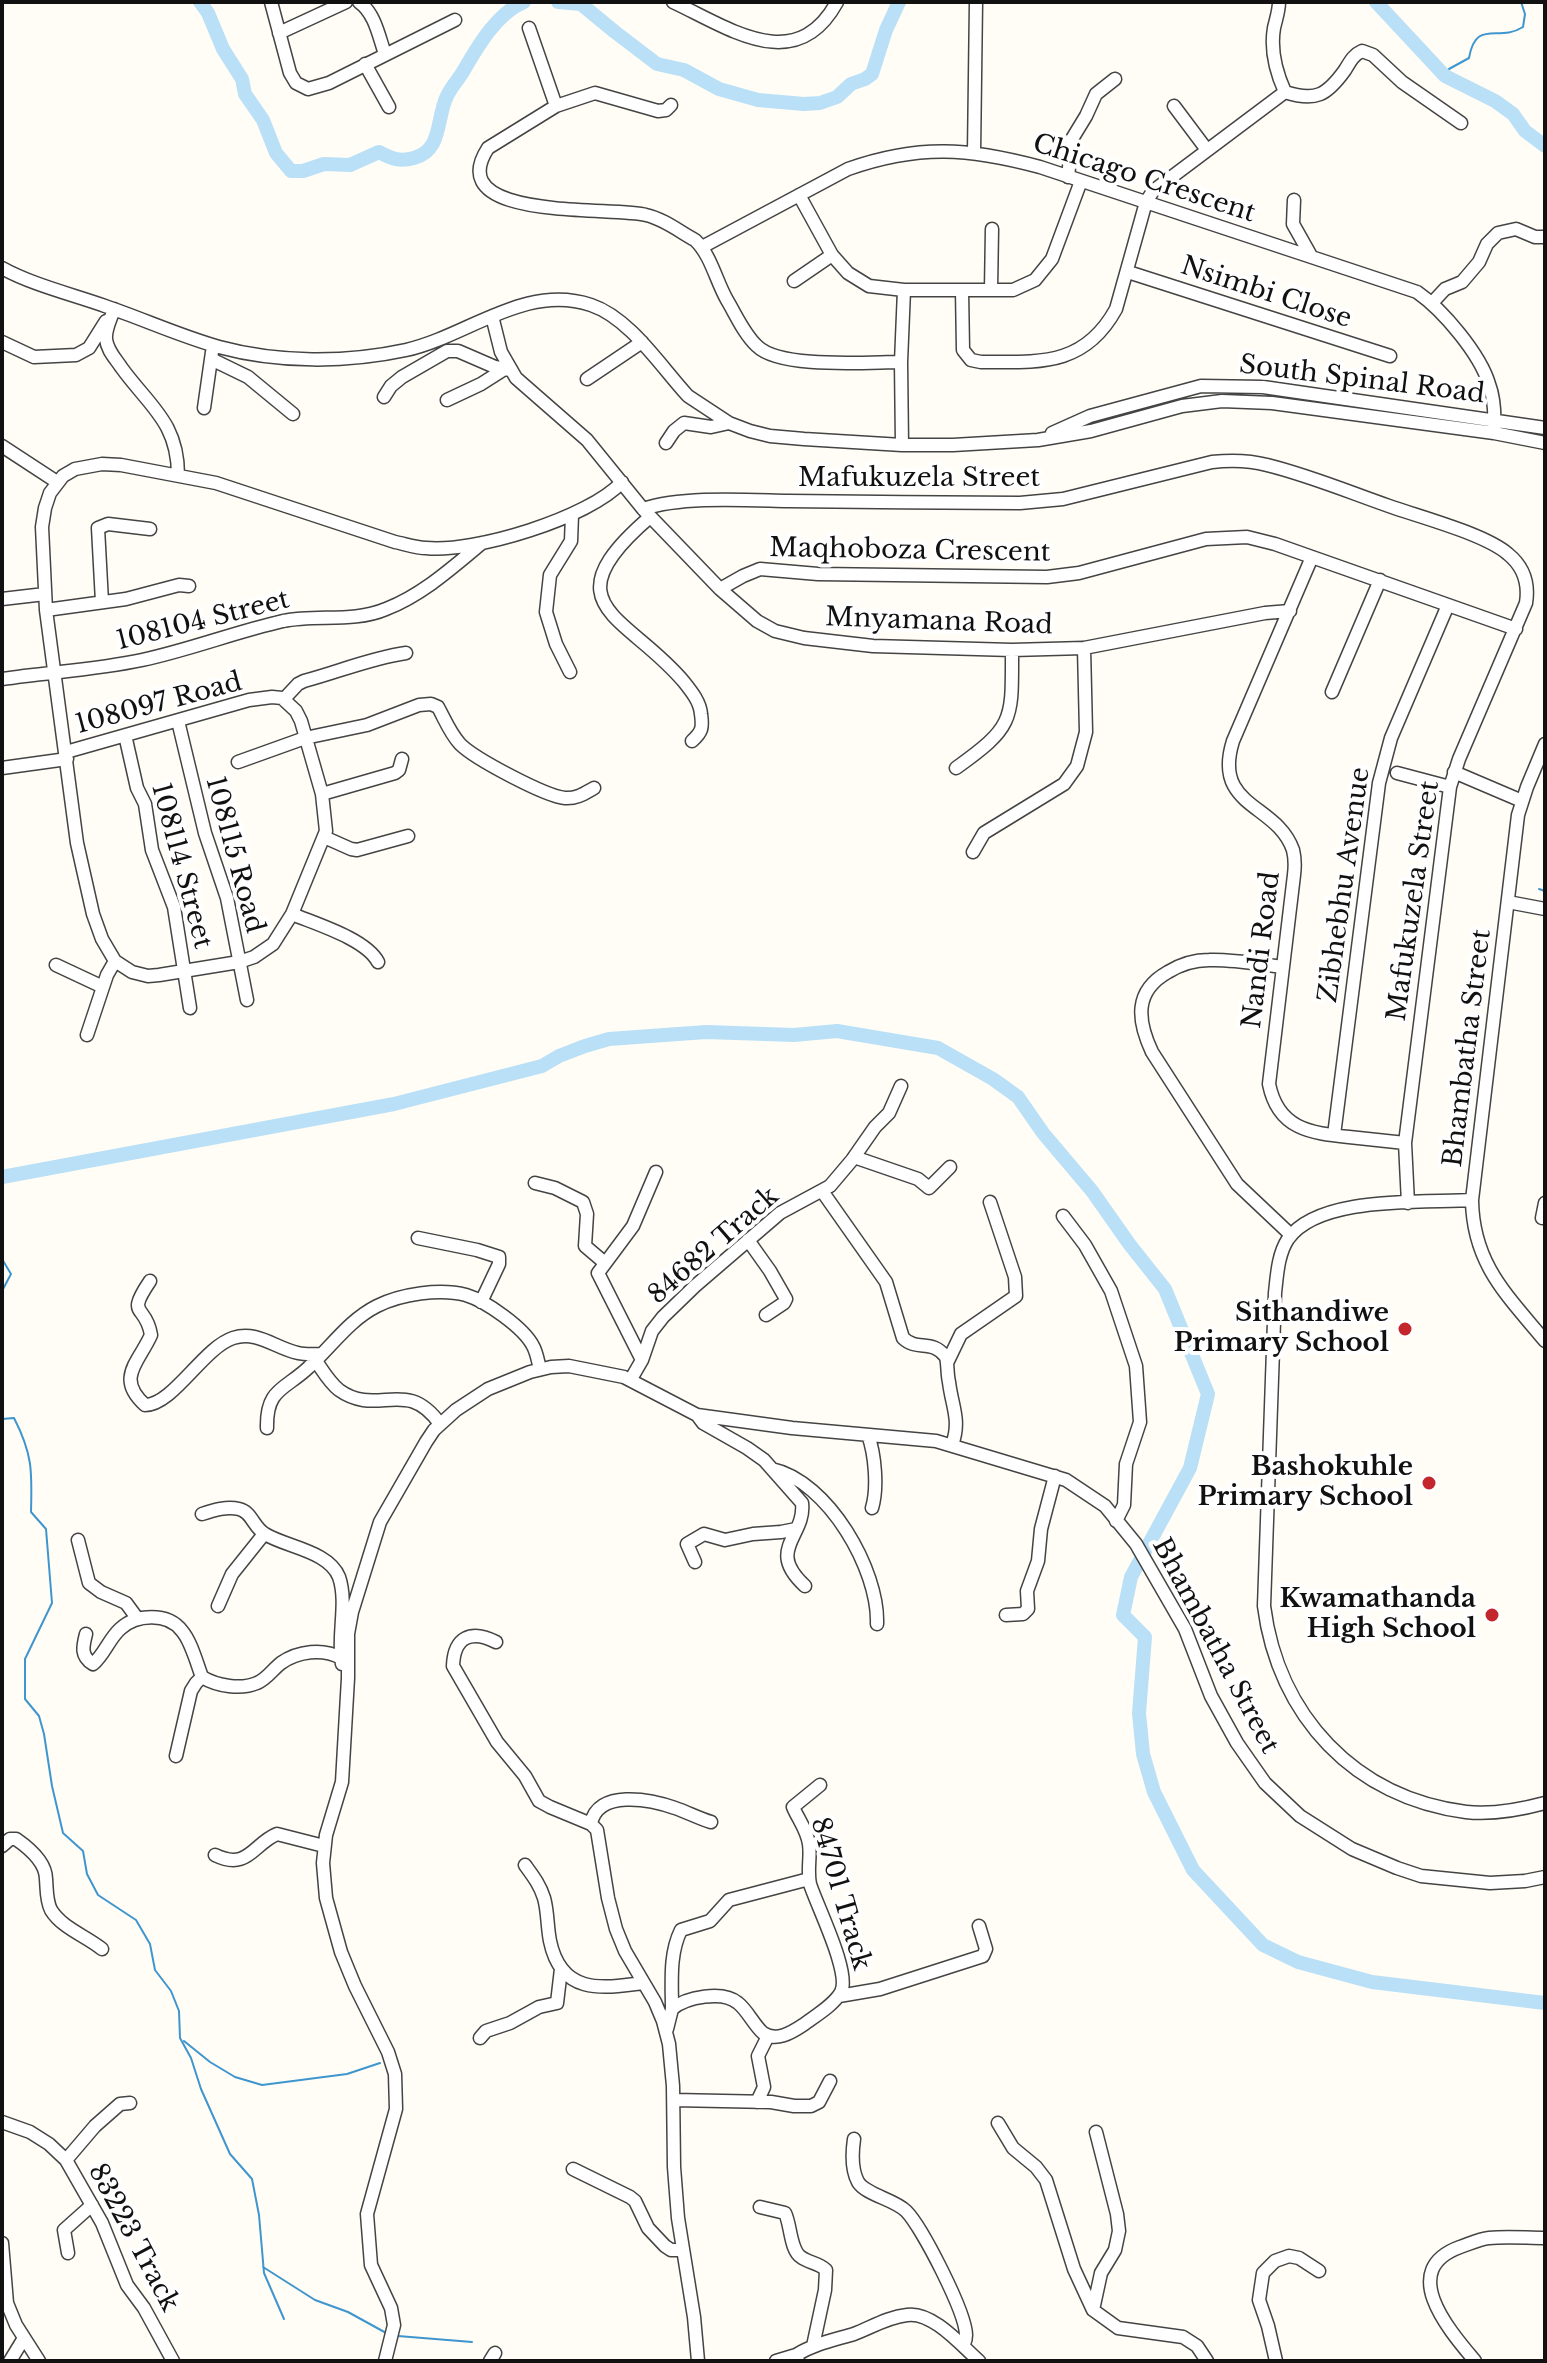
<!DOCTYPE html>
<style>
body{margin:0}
#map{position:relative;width:1547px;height:2363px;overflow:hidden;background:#fffdf5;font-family:"Libre Baskerville",serif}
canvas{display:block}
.frame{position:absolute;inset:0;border:4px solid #111;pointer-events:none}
</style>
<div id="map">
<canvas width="1547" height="2363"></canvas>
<div class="frame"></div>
</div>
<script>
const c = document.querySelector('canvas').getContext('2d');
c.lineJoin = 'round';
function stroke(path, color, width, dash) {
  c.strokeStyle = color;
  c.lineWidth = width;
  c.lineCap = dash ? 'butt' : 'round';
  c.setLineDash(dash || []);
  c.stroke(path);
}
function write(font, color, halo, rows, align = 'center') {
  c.font = font + ' "Libre Baskerville",serif';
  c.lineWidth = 8;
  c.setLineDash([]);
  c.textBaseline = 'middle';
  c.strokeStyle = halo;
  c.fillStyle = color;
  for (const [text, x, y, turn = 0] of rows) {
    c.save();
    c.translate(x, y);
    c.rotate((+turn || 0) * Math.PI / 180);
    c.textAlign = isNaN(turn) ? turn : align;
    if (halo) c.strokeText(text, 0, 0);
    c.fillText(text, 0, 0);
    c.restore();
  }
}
stroke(new Path2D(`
 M581,2V4
 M1445,76L1449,69L1469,58C1476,18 1498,43 1523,27L1525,14L1521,2
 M1539,889L1545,891
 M2,1259L11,1274L2,1291
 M2,1419L14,1418C33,1455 32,1472 31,1512L46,1529L52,1603L25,1659V1699L39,1716L44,1734L52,1786L63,1833L83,1851L87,1874L98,1895L136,1920L150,1944L155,1970L171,1991L179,2011L180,2038L191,2058L201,2089L230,2154L252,2179L259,2215L264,2273L284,2319
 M184,2041L210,2062L235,2077L262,2085L347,2074L380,2063
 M263,2267L315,2300L348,2312L388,2334
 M398,2336L472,2342`), '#3f96cf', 2);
stroke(new Path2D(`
 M200,2L208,13L223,49L242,79L245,94L263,120L276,153L291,171H303L324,164L350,165L379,152C392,159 400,162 414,158C443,150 436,118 447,96C451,87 459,79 464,70C478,46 497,13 524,2
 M558,2L581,4L615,32L657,64L684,70L719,89L758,100L804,104L820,103L837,97L851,84L865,79L872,74L886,30L899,2
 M1376,2L1445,76L1495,101L1513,114L1525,131L1545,146
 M2,1177L394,1104L542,1066L559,1056L585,1046L609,1039L706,1032L794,1035L837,1031L938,1048L993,1079L1018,1097L1043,1133L1092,1191L1130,1245L1165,1289L1208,1394L1190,1468L1131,1577L1123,1615L1145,1637L1139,1713L1143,1754L1154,1792L1193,1870L1263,1945L1298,1962L1372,1982L1545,2003`), '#b9e0f7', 14);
const minor = new Path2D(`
 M271,2L290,73L296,83L308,89L329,83L455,20
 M359,2C375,13 379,37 385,54
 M673,2C729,28 796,77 837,2
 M1279,2C1279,11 1276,19 1274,28C1270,51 1276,72 1285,92
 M529,28L556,106
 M279,33L346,2
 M365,64L389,107
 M671,105L666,110L658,111L595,93L556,106L488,148C440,222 612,206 646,215C664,219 680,232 695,240C711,255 716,281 727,300C736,315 744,334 757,346C780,369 867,362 901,362
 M1174,106L1207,150
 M974,153L976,2
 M1068,177L1072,139L1086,116L1096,94L1115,79
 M799,195L832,255L848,273L869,286L904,290H1013L1035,280L1052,259L1081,181
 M1294,200L1293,224L1311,256
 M702,247L848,169C919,144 969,148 1040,167L1417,292C1443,310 1480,354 1489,384C1495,400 1495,417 1494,433
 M2,268C33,285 71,294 105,306C143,319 180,336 219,347C278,363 346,363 406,350C468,336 525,283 591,305C630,318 661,367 688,396L729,423L750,431L770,436L804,439L902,445H953L1038,440L1091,431L1182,406L1222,401L1272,403L1494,433L1545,443
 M1128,272L1390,356
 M794,281L832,255
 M962,290L963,350L971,360L981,362C1039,362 1084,367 1116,309L1146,202L1153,191L1285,92C1316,102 1327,95 1345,70C1350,62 1353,55 1362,51L1373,55L1402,82L1461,123
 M991,290L992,229
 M1432,303L1445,289L1462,282L1479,262L1487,244L1498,233L1516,229L1535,237H1545
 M114,309C111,319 105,329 106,339C107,350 115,358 121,367C149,406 178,422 178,475
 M492,316L501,352L516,378L587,440L643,509L720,589L757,621L775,631L804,638L873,646L1012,650L1084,648L1265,613L1290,611
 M2,342L34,357L76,355L89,348L106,321
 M211,359L248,377L293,414
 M587,379L642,342
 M384,397L391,386L402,377L447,351H458L495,367L510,370
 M447,400L481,384L503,370
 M204,408L212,352
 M1052,433L1090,416L1201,386L1263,387L1545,428
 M666,443L674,431L684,423L711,427L729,423
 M902,445L901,362L904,290
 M2,446L57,482
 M643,509C683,496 744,500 788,501C865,502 943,503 1020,503L1063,499L1212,462C1231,460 1248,460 1267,465C1308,475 1349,492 1389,506C1420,517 1485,534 1508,554C1524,567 1529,584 1526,603L1459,759L1450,787L1405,1143L1408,1203
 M650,517C546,606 628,615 684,682C692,692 700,702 701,714C703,728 702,732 692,741
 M1312,557L1233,741C1212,808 1277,803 1293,850C1295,858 1295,867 1294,875L1269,1084C1278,1129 1310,1133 1349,1137C1368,1139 1387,1141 1405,1143
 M720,589L743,576L760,569L818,574L1047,577L1079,573L1206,539L1247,537L1275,544L1516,629
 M2,599L45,594
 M102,602L98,528L108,524L150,529
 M46,610L126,599L179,585L189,586
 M570,672L556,644L546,612L550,575L571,541L572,515
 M2,679C49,672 95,670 142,660C189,650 235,632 283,621C317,614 353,623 386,609C422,595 452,568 482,543
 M1332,692L1380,580
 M284,699L298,684L304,681C338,672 371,658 406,653
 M178,721L205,833L227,898L247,1000
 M125,735L137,788L145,804L152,850L174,907L190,1008
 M1545,744L1527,787L1518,815L1472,1200C1473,1264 1507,1295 1545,1341
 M66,752L249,700L272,697L282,698L296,711L301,721L322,794L326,831L292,914L273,944L254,957L239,962L159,975L148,976L132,972L115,961L102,939L93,914L77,843L46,610L42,527L45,508L50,493L63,476L75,469L102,464L121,465L216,483L395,542C405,544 416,548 426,548C474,553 589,518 622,482
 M238,762L305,738L367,725L419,705L431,704L438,707C445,720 450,733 460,744C475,759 545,796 565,798C577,799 585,793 594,788
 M2,768L67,759
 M956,768C1015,726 1012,720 1012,650
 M1454,772L1522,801
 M1397,773L1450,787
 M322,794L395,773L399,770L402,759
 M324,837L351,849L357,850L408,836
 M973,852L984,833L1064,784L1077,766L1086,732L1084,648
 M1508,902L1545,909
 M292,914C316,924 366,939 378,962
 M56,965L103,987
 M1283,967C1258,964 1233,959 1209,960C1194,960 1181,964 1168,972C1134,991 1137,1020 1152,1052L1237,1184L1291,1235
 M87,1035L107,975L115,961
 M1334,1135L1379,783L1391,738L1448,605
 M854,1157L918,1179L929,1188L950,1167
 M535,1183L555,1188L583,1202L587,1214L585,1246L605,1263
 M822,1191L886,1282L903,1338C918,1352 931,1338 946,1357C948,1365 947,1374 949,1382C952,1407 961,1420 952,1445
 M1472,1200C1423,1203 1319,1195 1288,1239C1278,1254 1277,1275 1275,1293L1264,1606C1278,1716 1355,1798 1466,1812C1493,1815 1519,1810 1545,1803
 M1063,1216L1085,1245L1111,1291L1136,1366L1140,1422L1126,1464L1124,1505L1116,1521
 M1542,1218L1545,1203
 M418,1238L477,1250L499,1257V1264L481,1302
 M748,1240L770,1271L786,1299L784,1303L766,1315
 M150,1281C125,1318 146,1303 151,1335C139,1362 115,1378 145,1405C173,1405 203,1348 233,1338C257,1330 275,1348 298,1353C306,1355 314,1354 322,1354
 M642,1360L598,1273L633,1226L656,1172
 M316,1361C323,1371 329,1382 339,1390C378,1418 406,1376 440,1424
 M948,1361L961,1334L1016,1296L1015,1277L990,1202
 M631,1379L642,1360L652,1331L663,1317L695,1286L780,1213L830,1186L852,1160L875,1127L889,1113L901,1086
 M697,1415L703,1423L747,1448L764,1460L802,1503C806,1537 765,1549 805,1586
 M267,1428C266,1388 285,1390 309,1367C331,1347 349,1320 377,1306C401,1294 440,1288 466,1295C486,1301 524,1328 533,1346C537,1353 538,1362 540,1369
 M868,1435C875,1454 878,1488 872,1508
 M772,1469C828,1481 879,1570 877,1624
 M202,1514C214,1510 227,1506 239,1509C252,1512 253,1527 265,1534C286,1547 329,1551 339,1577C348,1603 337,1635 342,1664
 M78,1540L89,1583L101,1592L126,1603L137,1618
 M695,1562L687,1544L704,1534L725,1540L753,1534L781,1532L796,1529
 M218,1606L232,1574L264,1534
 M1006,1615L1023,1614L1028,1609L1027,1591L1038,1561L1041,1529L1055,1476
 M86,1634C83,1646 80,1656 93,1664C104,1655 109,1639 120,1629C136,1614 168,1612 182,1631C191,1641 197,1664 202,1677C217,1686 241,1690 257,1683C267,1679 273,1669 281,1663C298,1651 323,1648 341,1658
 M496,1642C471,1629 454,1637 453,1666L497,1742L525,1776L539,1801L550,1807L591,1824L597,1830L608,1898L616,1929L625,1951L655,2002L663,2021L669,2044L673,2086L674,2167L678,2218L694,2317L698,2361
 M176,1756L191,1691L196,1683L202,1677
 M591,1824C597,1789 650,1799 675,1808C687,1812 698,1818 711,1822
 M2,1846L10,1839H16C29,1848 46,1862 46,1879C47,1890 46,1900 51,1910C62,1928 86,1936 102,1949
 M215,1855C248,1871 253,1844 277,1834L324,1846
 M525,1865C533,1876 540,1885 544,1898C548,1912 547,1926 550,1941C561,1994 600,1989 643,1983
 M839,1996L880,1989L983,1956L986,1949L979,1926
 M672,2009C672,1983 669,1954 681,1930L710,1921L729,1900L809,1879
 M667,2029L672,2009C686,1997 723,1990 738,2003C748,2011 753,2024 763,2033C776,2042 791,2033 803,2025C815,2016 834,2005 841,1992C851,1973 817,1906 810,1884C807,1870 811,1857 809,1844C807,1830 798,1819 793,1807L820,1785
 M480,2038L486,2031L510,2023L539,2007L557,2003L561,1969
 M674,2100L771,2102L794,2106H811L819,2102L830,2081
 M757,2102L764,2087L758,2056L768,2036
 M2,2122L30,2132L49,2144L66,2160L102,2223L127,2285L144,2308L173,2361
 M998,2123L1013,2148L1036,2167L1046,2180L1074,2269L1093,2310L1118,2328L1183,2337L1197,2346L1207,2361
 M854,2139C852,2153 851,2169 858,2182C866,2195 894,2199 906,2211C922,2227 966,2313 966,2335C966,2341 965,2341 963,2346
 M66,2160L95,2126L120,2104L130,2103
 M573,2169L630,2197L635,2201L648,2228L665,2246L671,2250H682
 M760,2207L785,2213C791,2225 790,2250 801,2257C809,2263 819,2263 826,2270L825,2290L813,2346
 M2,2243L7,2303L16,2325L39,2361
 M68,2253L64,2230L92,2205
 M1093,2310L1101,2273L1115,2250L1119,2231L1117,2214L1096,2132
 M796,2355C814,2344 834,2340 854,2334C872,2327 888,2317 907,2315C932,2311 961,2345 979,2361
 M10,2361L24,2338
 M385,2361L394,2325L391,2308L371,2265L367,2214L396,2109L395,2074L388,2052L355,1986L341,1952L326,1898L323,1863L326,1835L342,1782L348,1678V1634L352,1612L380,1522L426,1442L434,1430L456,1410L488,1389L530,1372L551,1367L569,1366L624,1377L697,1415L792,1428L936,1441L1066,1480L1105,1506L1136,1544L1185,1629L1211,1696L1237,1743L1265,1783L1300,1816L1352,1849L1397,1868L1421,1876L1490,1883L1525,1881L1545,1877
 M490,2361L495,2353
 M776,2361L796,2355L798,2361
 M1276,2361L1268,2326L1259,2300L1263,2273L1275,2261L1289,2256L1299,2258L1319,2271
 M1475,2361C1449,2330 1397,2270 1460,2247C1469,2244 1479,2239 1489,2238C1507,2236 1527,2238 1545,2238`);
stroke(minor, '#444', 15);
stroke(minor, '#fff', 12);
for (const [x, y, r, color] of [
 [1405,1329,8,"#c4262e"],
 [1429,1483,8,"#c4262e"],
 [1492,1615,8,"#c4262e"]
]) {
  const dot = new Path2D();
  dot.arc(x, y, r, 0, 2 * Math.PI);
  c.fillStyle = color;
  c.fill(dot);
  stroke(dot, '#fff', 3);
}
write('26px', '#111', '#fff', [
 ["Chicago Crescent",1144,179,18],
 ["Nsimbi Close",1266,293,18],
 ["South Spinal Road",1362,380,7],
 ["Mafukuzela Street",919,479],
 ["Maqhoboza Crescent",910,551,1],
 ["108104 Street",203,621,-14],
 ["Mnyamana Road",939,622,2],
 ["108097 Road",159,704,-15],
 ["108115 Road",234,855,75],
 ["108114 Street",181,866,75],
 ["Zibhebhu Avenue",1345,885,-82],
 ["Mafukuzela Street",1414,901,-82],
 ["Nandi Road",1262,950,-83],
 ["Bhambatha Street",1468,1048,-83],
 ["84682 Track",714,1246,-41],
 ["Bhambatha Street",1215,1646,62],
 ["84701 Track",840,1894,74],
 ["83223 Track",133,2238,62]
]);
write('bold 26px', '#111', '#fff', [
 ["Sithandiwe",1389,1314],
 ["Primary School",1389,1344],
 ["Bashokuhle",1413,1468],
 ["Primary School",1413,1498],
 ["Kwamathanda",1476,1600],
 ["High School",1476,1630]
], 'right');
</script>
